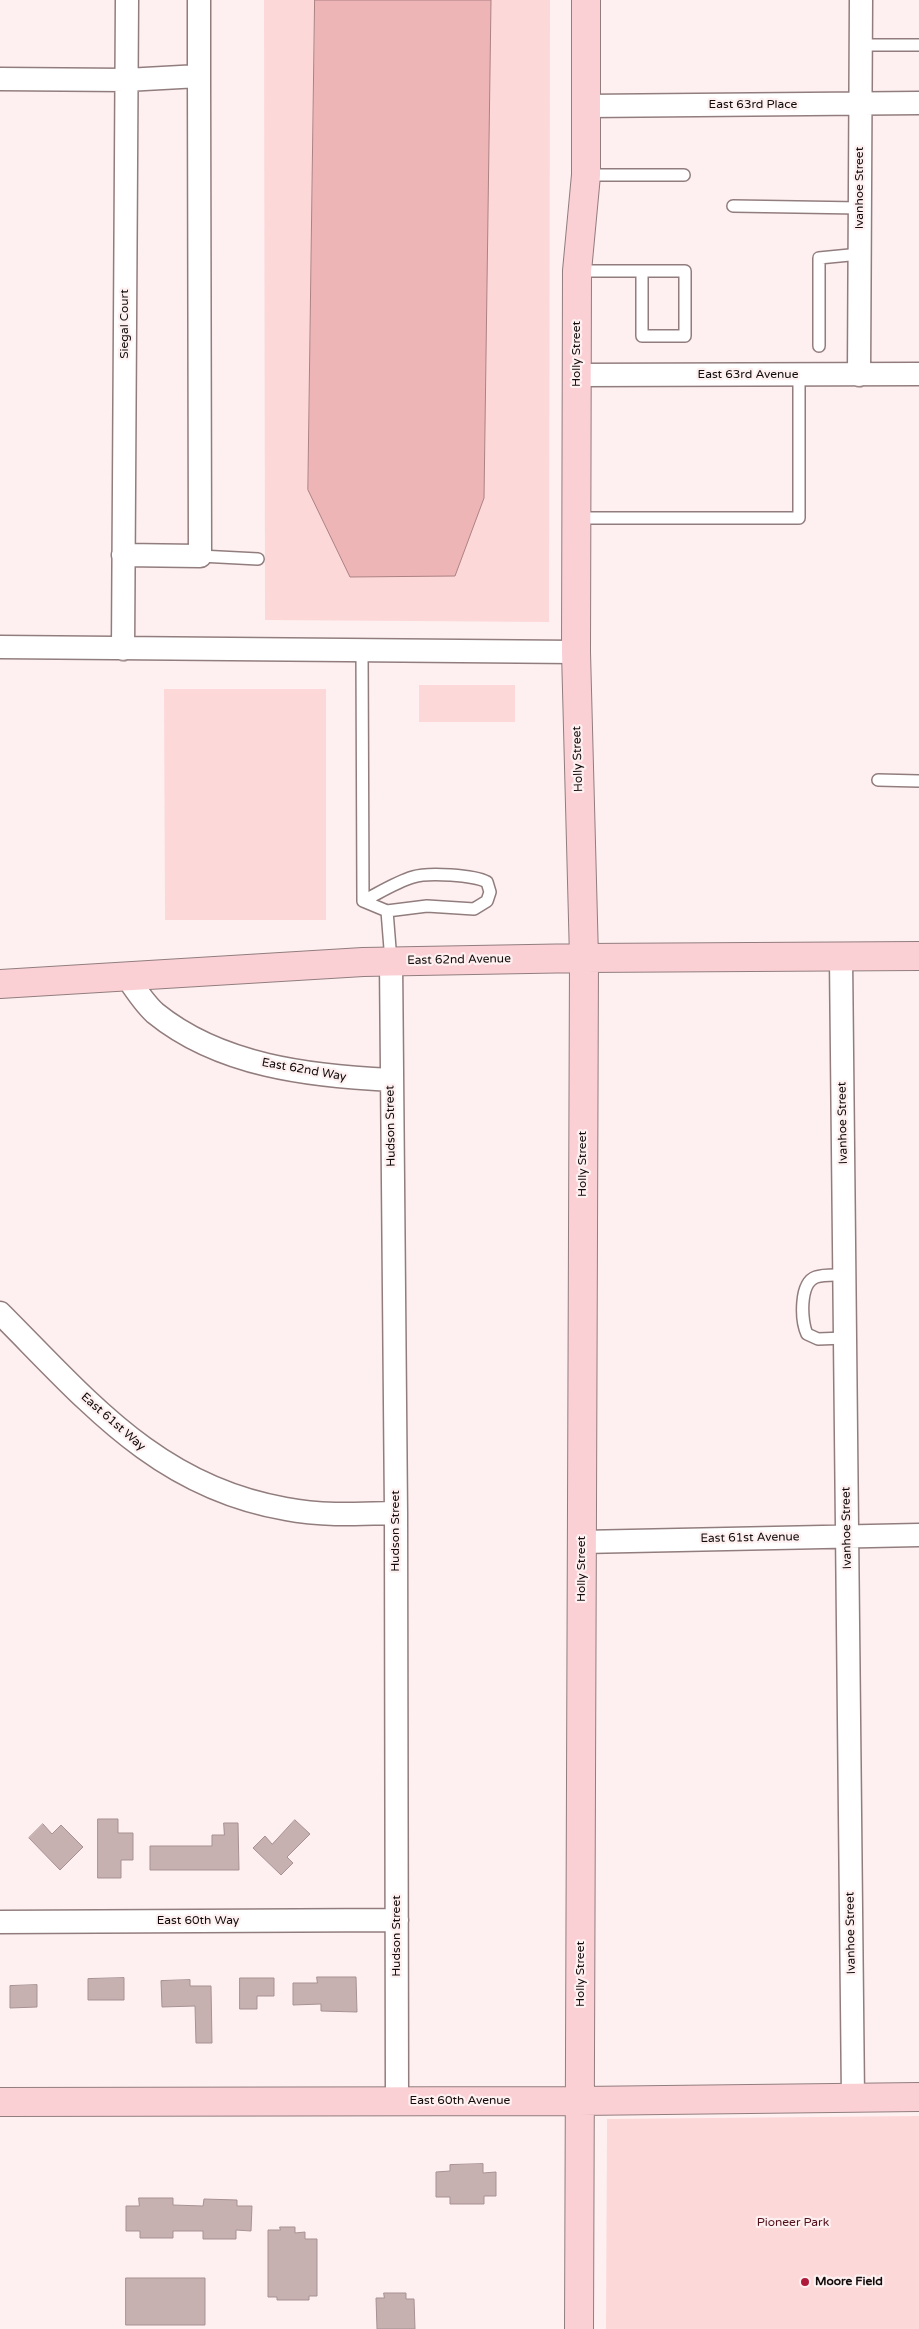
<!DOCTYPE html>
<style>
body{margin:0}
canvas{display:block;background:#fef0f0}
</style>
<canvas width="919" height="2329"></canvas>
<script>
const c = document.querySelector('canvas').getContext('2d');
c.lineJoin = 'round';
function paint(path, color) {
  c.fillStyle = color;
  c.fill(path, 'evenodd');
}
function stroke(path, color, width, dash) {
  c.strokeStyle = color;
  c.lineWidth = width;
  c.lineCap = dash ? 'butt' : 'round';
  c.setLineDash(dash || []);
  c.stroke(path);
}
function write(font, color, halo, rows, align = 'center') {
  c.font = font + ' "Varela Round",sans-serif';
  c.lineWidth = 4.5;
  c.setLineDash([]);
  c.textBaseline = 'middle';
  c.strokeStyle = halo;
  c.fillStyle = color;
  for (const [text, x, y, turn = 0] of rows) {
    c.save();
    c.translate(x, y);
    c.rotate((+turn || 0) * Math.PI / 180);
    c.textAlign = isNaN(turn) ? turn : align;
    if (halo) c.strokeText(text, 0, 0);
    c.fillText(text, 0, 0);
    c.restore();
  }
}
paint(new Path2D(`
 M264,0H550L549,622L265,620Z
 M419,685H515V722H419Z
 M164,689H326V920H165Z
 M919,2116V2329H606L607,2119Z`), '#fdd8d9');
const water = new Path2D(`
 M315,0H491L484,498L455,576L350,577L308,490Z`);
paint(water, '#eeb5b7');
stroke(water, '#ac8283', 1);
const building = new Path2D(`
 M98,1819H118V1833H133V1860H121V1878H98Z
 M295,1820L310,1834L287,1857L293,1863L281,1875L253,1848L265,1836L272,1844Z
 M224,1823H238L239,1870H150V1846H212V1835H224Z
 M43,1824L52,1834L61,1825L83,1847L60,1870L29,1838Z
 M317,1977H356L357,2012L321,2011V2004L293,2005V1983H317Z
 M124,1978V2000H88V1979Z
 M240,1978H274V1996H257V2009H240Z
 M190,1980V1986H211L212,2043H196L195,2006L162,2007L161,1981Z
 M37,1985V2007L10,2008V1986Z
 M483,2164V2173L496,2172V2196H484V2204H450V2197H436V2172L450,2171V2165Z
 M139,2198H173V2205L203,2206L204,2199L237,2200V2206H252L251,2231L236,2230V2239H203V2231H173V2238H140V2231H126V2206H139Z
 M280,2227H295V2233L305,2232V2239H317V2296H309V2300H277V2297H268V2230H280Z
 M126,2278H205V2325H126Z
 M384,2293H406V2299H414L415,2329H377L376,2298H384Z`);
paint(building, '#c6b0b0');
stroke(building, '#a79192', 1);
const lane = new Path2D(`
 M861,45H919
 M586,175H684
 M733,206L860,208
 M577,271H685V336H642V271
 M819,346V258L860,254
 M577,518H799V375
 M200,556L258,559
 M362,650L363,901L387,911L391,961
 M878,780L919,781
 M363,901C379,893 396,882 413,877C428,872 474,875 487,882L490,892L487,901L474,909L427,906L387,911
 M844,1275C836,1275 824,1274 816,1277C799,1283 801,1321 807,1334L818,1339L845,1338`);
const street = new Path2D(`
 M0,79L126,80L199,76V0
 M586,106L919,103
 M578,375L919,374
 M859,375L861,0
 M123,555L200,556L199,76
 M0,647L576,652
 M123,649L127,0
 M841,958L853,2098
 M391,961L396,1513L397,2101
 M127,977C135,989 144,1003 155,1013C220,1066 310,1076 391,1080
 M0,1313C87,1400 157,1487 286,1509C322,1516 359,1514 396,1513
 M582,1542L919,1535
 M0,1922L397,1920`);
const secondary = new Path2D(`
 M0,984L363,962L584,958L919,956
 M0,2102L580,2101L919,2097
 M579,2329L584,958L576,652L577,271L586,175V0`);
stroke(lane, '#927d7e', 14);
stroke(street, '#927d7e', 25);
stroke(secondary, '#927d7e', 30);
stroke(lane, '#fff', 11);
stroke(street, '#fff', 22);
stroke(secondary, '#fad0d5', 28);
for (const [x, y, r, color] of [
 [805,2282,5,"#af1a3b"]
]) {
  const dot = new Path2D();
  dot.arc(x, y, r, 0, 2 * Math.PI);
  c.fillStyle = color;
  c.fill(dot);
  stroke(dot, '#fef0f0', 2);
}
write('12px', '#120b0b', '#fef0f0', [
 ["East 63rd Place",753,105],
 ["Ivanhoe Street",860,188,-90],
 ["Siegal Court",125,324,-90],
 ["Holly Street",577,354,-90],
 ["East 63rd Avenue",748,375],
 ["Holly Street",578,759,-92],
 ["East 62nd Avenue",459,960,-1],
 ["East 62nd Way",304,1070,10],
 ["Ivanhoe Street",843,1123,-91],
 ["Hudson Street",391,1126,-91],
 ["Holly Street",583,1164,-90],
 ["East 61st Way",113,1422,41],
 ["Ivanhoe Street",847,1528,-91],
 ["Hudson Street",396,1531,-90],
 ["East 61st Avenue",750,1538,-1],
 ["Holly Street",582,1569,-90],
 ["East 60th Way",198,1921],
 ["Ivanhoe Street",851,1933,-91],
 ["Hudson Street",397,1936,-90],
 ["Holly Street",581,1974,-90],
 ["East 60th Avenue",460,2101]
]);
write('12px', '#510f1a', '#fef0f0', [
 ["Pioneer Park",793,2223]
]);
write('bold 12px', '#120b0b', '#fef0f0', [
 ["Moore Field",815,2282]
], 'left');
</script>
